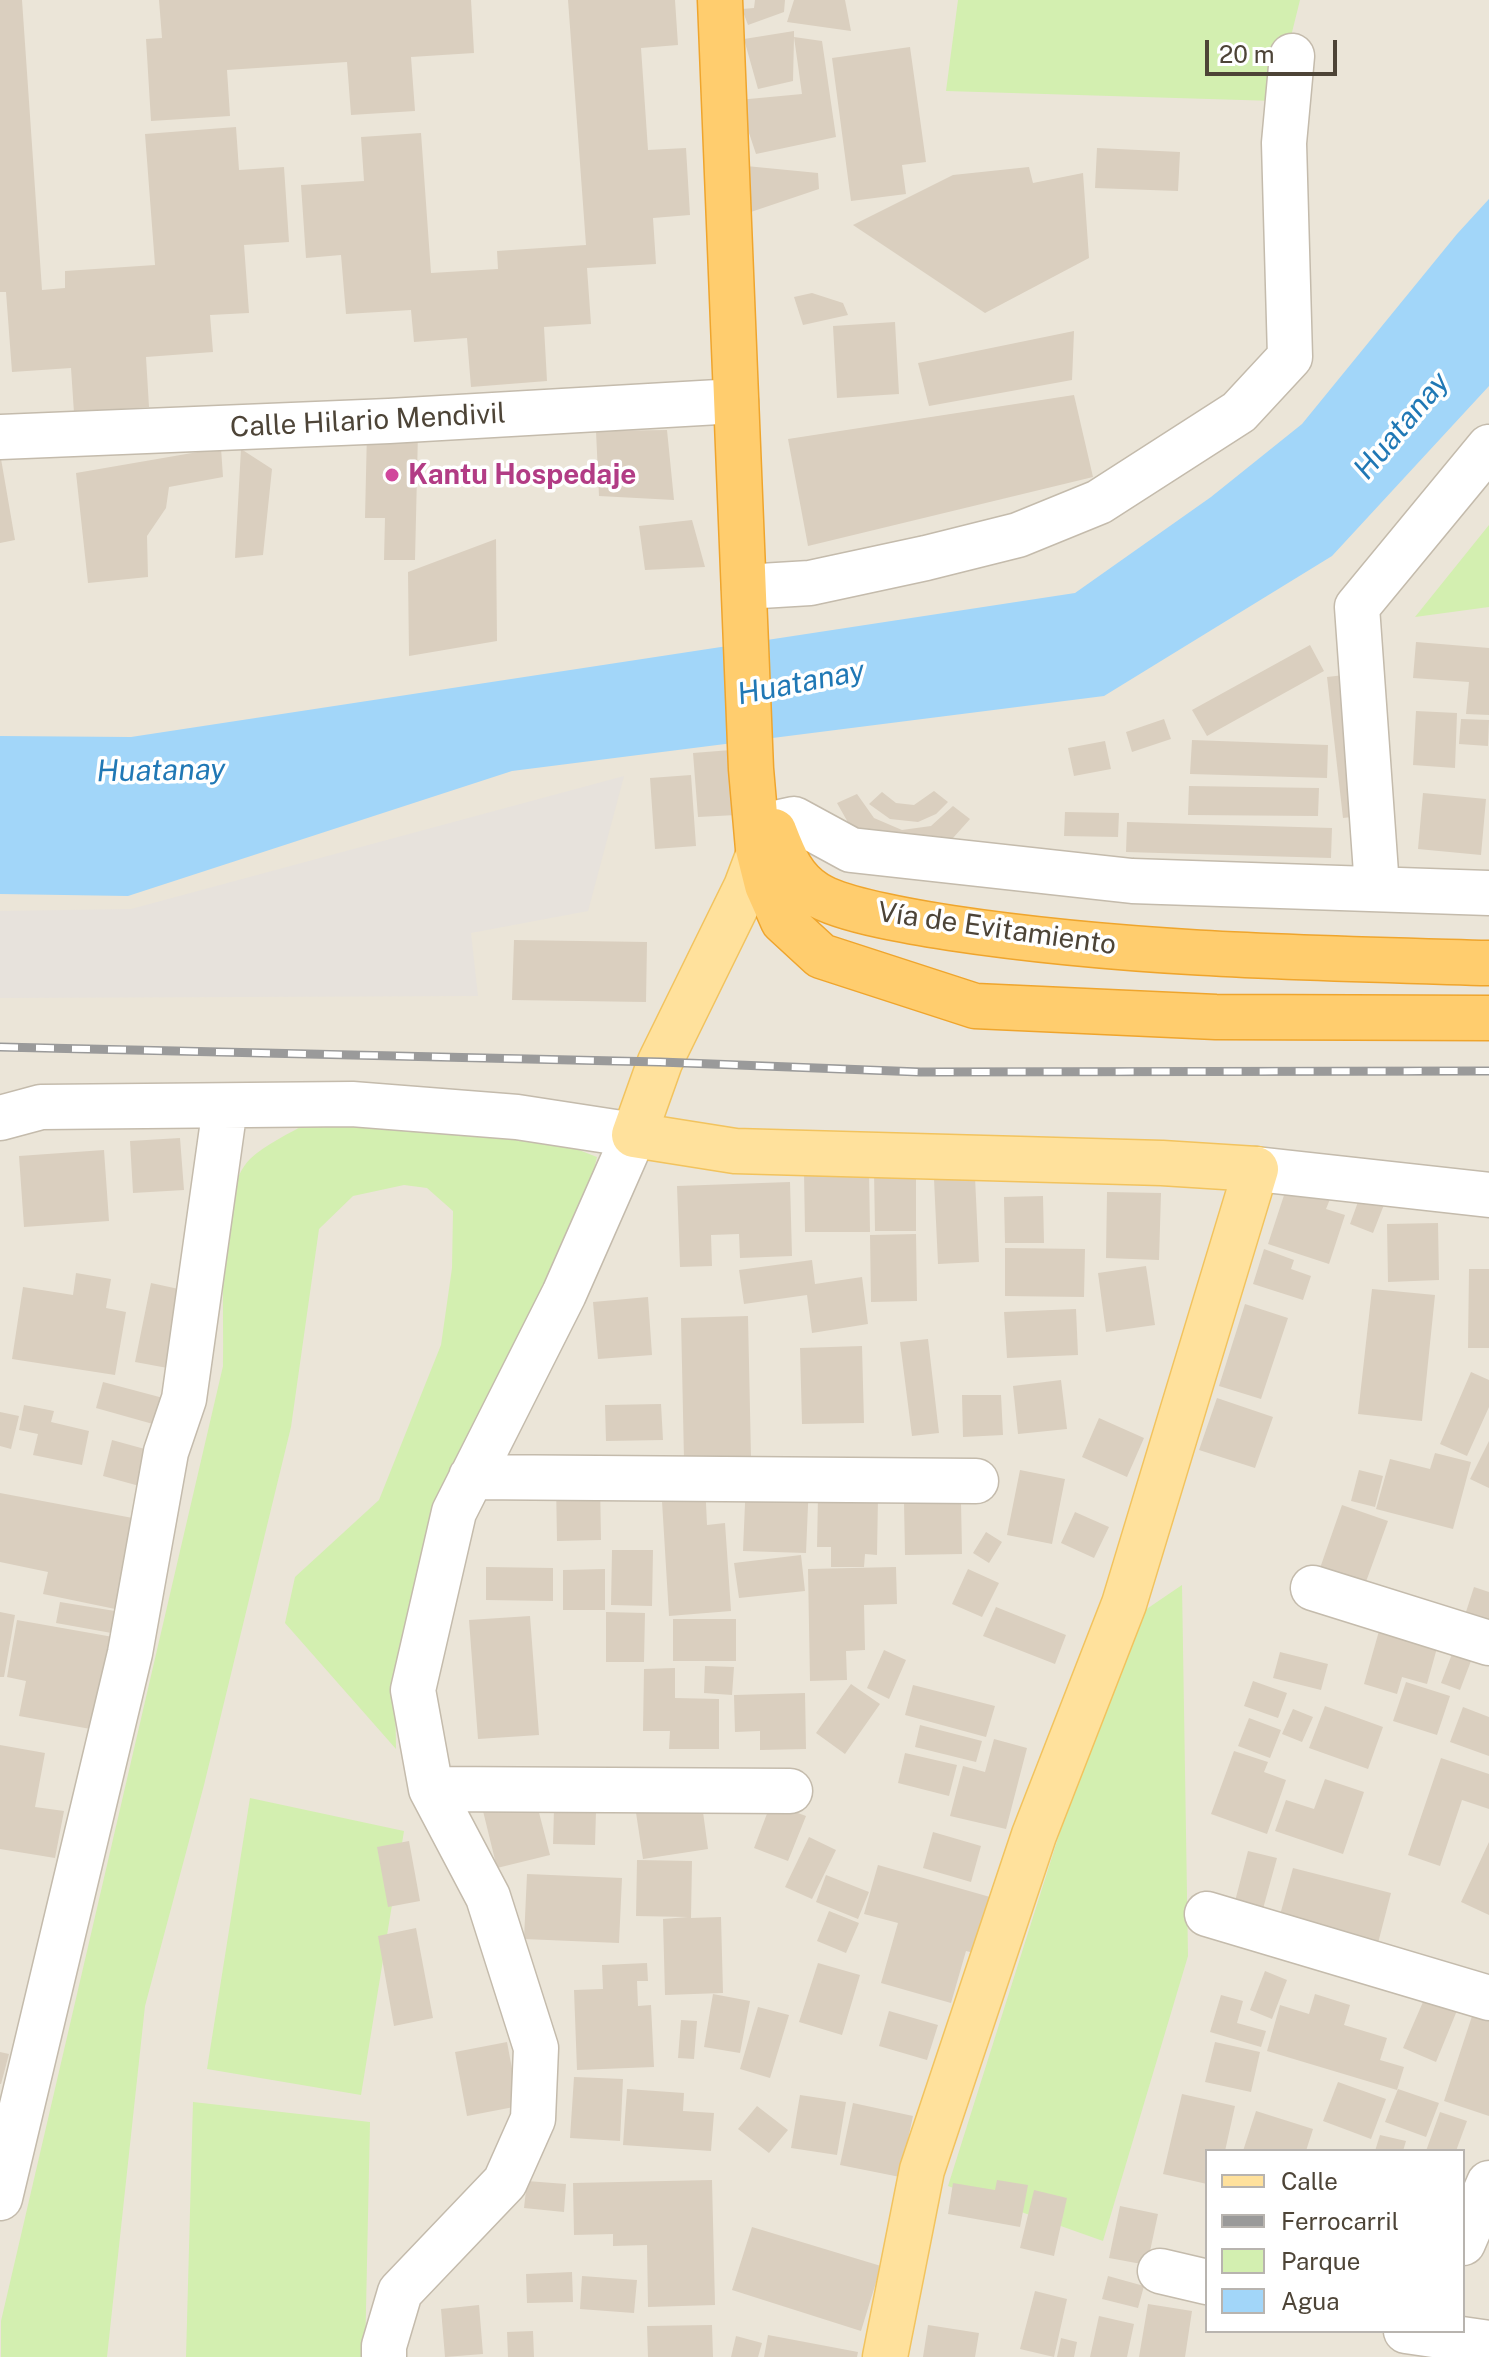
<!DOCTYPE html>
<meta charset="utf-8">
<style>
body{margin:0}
#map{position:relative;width:1489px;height:2357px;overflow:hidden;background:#f7f3eb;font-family:"Public Sans",sans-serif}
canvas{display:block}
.legend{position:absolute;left:1205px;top:2149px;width:260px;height:184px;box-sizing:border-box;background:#fff;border:2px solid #b8b4af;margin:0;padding:10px 14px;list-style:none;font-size:24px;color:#4d4437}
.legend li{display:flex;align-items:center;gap:16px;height:40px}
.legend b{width:40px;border:2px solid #b8b4af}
.scale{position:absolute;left:1205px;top:40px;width:132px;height:36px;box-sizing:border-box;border:4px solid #4d4437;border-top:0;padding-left:10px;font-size:24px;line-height:28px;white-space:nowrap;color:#4d4437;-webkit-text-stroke:6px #fff;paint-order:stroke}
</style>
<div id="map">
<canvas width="1489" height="2357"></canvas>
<ul class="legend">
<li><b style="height:10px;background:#ffe19c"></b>Calle</li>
<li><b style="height:10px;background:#9a9a9a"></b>Ferrocarril</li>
<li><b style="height:22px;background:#d3efb0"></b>Parque</li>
<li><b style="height:22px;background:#a2d6f9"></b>Agua</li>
</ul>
<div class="scale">20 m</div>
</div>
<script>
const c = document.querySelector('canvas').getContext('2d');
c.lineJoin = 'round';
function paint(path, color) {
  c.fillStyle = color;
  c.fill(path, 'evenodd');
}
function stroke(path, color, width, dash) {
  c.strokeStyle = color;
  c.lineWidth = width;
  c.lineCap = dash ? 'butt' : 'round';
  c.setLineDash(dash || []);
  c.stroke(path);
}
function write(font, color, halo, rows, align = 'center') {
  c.font = font + ' "Public Sans",sans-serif';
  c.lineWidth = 7;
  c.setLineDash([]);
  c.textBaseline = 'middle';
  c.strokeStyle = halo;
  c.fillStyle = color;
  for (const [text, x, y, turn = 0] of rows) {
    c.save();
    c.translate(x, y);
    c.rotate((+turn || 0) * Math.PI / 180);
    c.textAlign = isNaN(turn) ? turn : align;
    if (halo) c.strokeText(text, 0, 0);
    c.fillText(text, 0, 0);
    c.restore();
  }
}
paint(new Path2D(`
 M0,0H1489V2357H0ZM1207,2151H1463V2331H1207Z`), '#ebe5d8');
paint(new Path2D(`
 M624,776L588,911L471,933L478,996L0,998V911L131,909Z`), '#e7e2dc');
paint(new Path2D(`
 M958,0H1300L1275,101L946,91Z
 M1489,525V607L1415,617Z
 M308,1123L385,1126L566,1145L597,1157L583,1215L395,1688L396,1749L285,1623L295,1577L379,1500L441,1345L452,1268L453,1211L427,1188L404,1185L353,1196L319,1229L291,1427L204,1785L145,2006L107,2357H1V2321L223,1366C225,1317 215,1193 250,1159C266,1144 290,1133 308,1123Z
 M1182,1585L1188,1956L1103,2241L948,2186L1126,1623Z
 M250,1798L404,1831L361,2095L207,2069Z
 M193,2102L370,2122L365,2357H186Z`), '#d3efb0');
paint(new Path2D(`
 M1489,199V386L1332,556L1104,696L512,771L128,896L0,894V736L131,737L1075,593L1211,497L1302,424L1457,234Z`), '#a2d6f9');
paint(new Path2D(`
 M0,0H22L42,290L65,288V271L155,265L145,134L236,127L239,170L284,167L289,242L244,245L249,313L210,315L213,352L146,357L149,407L74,413L71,368L12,372L6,292H0Z
 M159,0H471L474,53L411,57L415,111L351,115L347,62L227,70L230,116L151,121L146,39L162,38Z
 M568,0H675L678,45L641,48L648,150L686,148L690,215L653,218L656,264L587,268L591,324L544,327L547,381L471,387L467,338L414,342L411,310L346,314L341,255L306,258L301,185L364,181L361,137L421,133L431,273L498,269L497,251L586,245Z
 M755,0H785L784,12L748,25L742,9L754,8Z
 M794,0H845L851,31L787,22Z
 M794,31V37L822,41L836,137L756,154L738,100L802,94L794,37L793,81L758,89L744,39Z
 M910,47L926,162L902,165L906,194L851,201L832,58Z
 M1097,148L1180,152L1178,191L1095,188Z
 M746,166L818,173L819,189L742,215Z
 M1029,167L1033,183L1083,173L1089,258L985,313L853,225L953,175Z
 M812,293L843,303L848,315L803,325L794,297Z
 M895,322L899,394L837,398L833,326Z
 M1074,331L1072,380L929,406L918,363Z
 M1074,395L1093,477L808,546L788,439Z
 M667,430L674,500L599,496L596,431Z
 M367,431L418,432L415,560H384L385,518H365Z
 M221,448L223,477L169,487L166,508L147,536L148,577L88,583L76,473Z
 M241,449L272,469L263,555L235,558Z
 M0,453L15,540L0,543Z
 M692,520L705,567L645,570L639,526Z
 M496,539L497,641L409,656L408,572Z
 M1416,642L1489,648V715L1466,714L1469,682L1413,678Z
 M1310,645L1324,671L1207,736L1192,710Z
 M1353,674L1369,815L1343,818L1327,677Z
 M1416,711L1457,713L1455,768L1413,765Z
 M1164,719L1171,739L1132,752L1126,732Z
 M1461,719L1489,720L1488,746L1459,744Z
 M1192,740L1328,745L1327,778L1190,774Z
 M1105,741L1111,769L1074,776L1068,748Z
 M731,750L736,815L698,817L693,753Z
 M691,775L696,846L655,849L650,778Z
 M1189,786L1319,788L1318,816L1188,815Z
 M934,791L948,802L936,814L918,822L890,819L869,804L882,792L896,803L914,805Z
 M1423,793L1486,799L1481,855L1418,849Z
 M857,794L874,818L902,830L931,826L953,806L970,819L953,838L913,853L850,826L837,803Z
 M1065,812L1119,813L1118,837L1064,836Z
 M1127,822L1332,828L1331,858L1126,852Z
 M514,940L647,942L646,1002L512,1000Z
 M180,1138L184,1190L133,1193L130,1141Z
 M104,1150L109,1221L24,1227L19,1156Z
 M874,1171H916V1231H875Z
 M804,1172H869L870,1232H805Z
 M975,1177L979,1262L938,1264L934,1179Z
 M1289,1180L1336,1184L1326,1209L1345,1215L1329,1264L1268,1244Z
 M790,1182L792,1256L740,1258L739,1234L711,1235L712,1266L680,1267L677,1186Z
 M1363,1188L1387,1197L1373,1233L1350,1224Z
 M1107,1192L1161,1193L1159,1260L1106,1258Z
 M1043,1196L1044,1243H1005L1004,1197Z
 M1438,1223L1439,1280L1388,1282L1387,1224Z
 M916,1234L917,1301L871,1302L870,1235Z
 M1005,1248L1085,1249L1084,1297L1005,1296Z
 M1264,1249L1294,1260L1291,1269L1311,1276L1303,1300L1253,1284Z
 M812,1260L815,1284L862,1277L868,1324L812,1333L807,1295L744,1304L739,1270Z
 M1146,1266L1155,1325L1106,1332L1098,1273Z
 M1469,1269H1489V1348H1468Z
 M76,1273L111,1279L106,1308L126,1312L115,1375L12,1359L23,1287L73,1295Z
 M151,1283L188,1291L173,1369L135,1362Z
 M1372,1289L1435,1295L1422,1421L1358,1414Z
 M648,1297L652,1355L598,1359L593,1302Z
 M1245,1304L1288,1318L1261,1399L1219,1386Z
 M1076,1309L1078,1355L1007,1358L1004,1312Z
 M748,1316L751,1458L684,1460L681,1318Z
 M928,1339L939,1433L912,1436L900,1342Z
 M862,1346L864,1423L802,1424L800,1348Z
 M1471,1372L1489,1380V1407L1467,1456L1440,1444Z
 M1061,1380L1067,1429L1018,1434L1013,1386Z
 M103,1382L167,1399L160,1426L96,1408Z
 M962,1395H1001L1003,1435L963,1437Z
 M1217,1398L1273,1417L1255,1468L1199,1450Z
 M661,1404L663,1440L606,1441L605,1405Z
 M24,1405L54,1411L51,1422L89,1431L82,1465L33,1455L38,1434L19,1430Z
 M0,1412L19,1416L11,1449L0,1446Z
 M1099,1418L1144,1438L1127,1477L1082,1457Z
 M112,1440L152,1451L143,1487L103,1476Z
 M1489,1441V1488L1470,1479Z
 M1435,1453L1471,1462L1453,1529L1376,1509L1390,1459L1430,1469Z
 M1020,1470L1065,1479L1052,1544L1007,1535Z
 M1359,1470L1383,1476L1375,1507L1351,1501Z
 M746,1480L809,1482L806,1553L743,1551Z
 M556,1482L600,1484L601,1540L557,1541Z
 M705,1482L707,1525L725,1523L731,1611L669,1616L661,1485Z
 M0,1493L138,1519L120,1610L43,1594L48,1572L0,1562Z
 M818,1496L878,1497L877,1555L865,1554L864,1567H831V1547H817Z
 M961,1502L962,1554L905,1555L904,1503Z
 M1342,1505L1388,1521L1363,1590L1319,1571Z
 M1075,1512L1109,1527L1094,1558L1061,1543Z
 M986,1532L1002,1542L989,1563L973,1553Z
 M612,1550H653L652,1606L611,1605Z
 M801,1555L805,1591L739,1598L734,1563Z
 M486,1567L553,1568V1601L486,1600Z
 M896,1567L897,1604L864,1605L865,1650L846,1651L847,1680L810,1681L808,1569Z
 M605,1569V1610H563V1570Z
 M968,1569L999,1583L982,1617L952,1604Z
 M1474,1587L1489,1592V1623L1465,1615Z
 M60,1602L121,1612L117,1634L56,1623Z
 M996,1607L1066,1635L1055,1664L983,1636Z
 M0,1612L15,1615L4,1677H0Z
 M606,1612L645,1613L644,1662H606Z
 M530,1616L539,1735L478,1739L469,1620Z
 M673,1619H736V1661H673Z
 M17,1620L113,1637L96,1730L19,1716L26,1681L7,1677Z
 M1379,1631L1437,1648L1427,1684L1402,1677L1397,1694L1364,1684Z
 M1455,1646L1474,1653L1460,1690L1441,1683Z
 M884,1650L906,1660L889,1699L867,1688Z
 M1280,1652L1328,1664L1321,1690L1273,1678Z
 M705,1666L734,1667L732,1695L704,1693Z
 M675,1668V1698L719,1699V1749H669L670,1731H643L644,1669Z
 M1253,1681L1287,1693L1278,1718L1244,1706Z
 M1406,1682L1450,1696L1437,1735L1393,1721Z
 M851,1684L880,1704L845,1754L816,1733Z
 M913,1685L995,1706L986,1737L905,1715Z
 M805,1693L806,1749L760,1750V1731L735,1732L734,1695Z
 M1325,1706L1383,1727L1368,1769L1309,1748Z
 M1463,1707L1489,1717V1756L1450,1742Z
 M1293,1709L1313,1717L1302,1742L1282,1734Z
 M1249,1718L1281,1730L1270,1758L1238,1746Z
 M920,1725L982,1741L976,1762L915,1747Z
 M994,1739L1027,1748L1006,1829L950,1816L963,1766L985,1772Z
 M0,1745L45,1753L35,1807L64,1811L55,1858L0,1849Z
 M1234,1751L1268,1762L1264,1772L1286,1780L1267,1834L1211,1814Z
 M905,1753L957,1765L949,1796L898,1783Z
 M1441,1758L1489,1774V1809L1462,1800L1440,1866L1408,1855Z
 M1325,1779L1364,1792L1343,1854L1275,1831L1286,1800L1314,1809Z
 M535,1797L550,1855L497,1868L483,1811Z
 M701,1797L708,1849L643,1859L635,1806Z
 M771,1803L806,1816L788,1861L754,1848Z
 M554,1809L596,1811L595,1845L553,1844Z
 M933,1832L981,1846L971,1882L923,1868Z
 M809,1837L836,1850L812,1899L785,1887Z
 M409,1841L420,1901L388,1907L377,1847Z
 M1489,1842V1915L1461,1902Z
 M1248,1851L1277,1858L1261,1916L1233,1909Z
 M637,1860L692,1861L691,1918L721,1917L723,1993L665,1995L663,1919L688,1917L636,1916Z
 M878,1865L990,1897L974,1953L966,1951L951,2003L881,1983L898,1923L864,1914Z
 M1293,1868L1391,1893L1377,1947L1278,1922Z
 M527,1874L622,1878L619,1943L524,1939Z
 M826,1875L869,1892L858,1919L816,1902Z
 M829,1911L859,1923L846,1953L817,1941Z
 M416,1928L433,2018L394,2026L378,1936Z
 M647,1963L648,1981H637L638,2006L651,2005L654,2067L577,2070L574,1990L603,1989L602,1965Z
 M818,1963L860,1975L842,2035L799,2022Z
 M1265,1971L1287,1980L1272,2019L1250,2010Z
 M713,1994L750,2001L740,2053L704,2047Z
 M1315,1994L1350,2005L1344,2025L1387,2038L1380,2060L1404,2067L1397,2090L1267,2051L1280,2005L1309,2014Z
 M1221,1995L1243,2001L1237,2023L1266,2031L1261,2047L1210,2032Z
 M1426,1995L1458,2008L1436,2062L1403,2048Z
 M1476,2004L1489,2009V2116L1444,2101Z
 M758,2007L789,2015L770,2078L740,2069Z
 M889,2011L938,2025L927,2060L879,2046Z
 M681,2020L697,2021L694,2059L678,2058Z
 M507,2042L519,2106L467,2116L455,2052Z
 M1215,2042L1260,2052L1251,2092L1205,2082Z
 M0,2052L9,2054L1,2084H0Z
 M574,2077L623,2079L620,2141L570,2138Z
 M1338,2082L1386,2099L1371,2139L1323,2121Z
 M627,2089L684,2093L683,2111L714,2113L711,2151L623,2145Z
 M1398,2089L1439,2103L1426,2137L1385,2122Z
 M1182,2094L1235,2106L1225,2151H1207V2184L1163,2174Z
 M800,2095L846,2102L837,2155L791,2148Z
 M853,2103L913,2116L900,2177L840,2165Z
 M757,2106L788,2130L769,2153L738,2129Z
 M1256,2111L1313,2129L1306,2151H1243Z
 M1440,2112L1467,2121L1456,2151H1426Z
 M1380,2135L1406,2141L1403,2151H1375Z
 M712,2180L715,2305L648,2307L647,2245L613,2246V2234L574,2235L573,2183Z
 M997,2180L1028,2185L1020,2227L948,2214L953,2183L995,2190Z
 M527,2181L566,2184L564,2212L524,2208Z
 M1034,2190L1067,2198L1054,2256L1020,2248Z
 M1120,2206L1158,2214L1147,2265L1109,2258Z
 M752,2227L881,2266L861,2331L732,2290Z
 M572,2272L573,2302L527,2303L526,2274Z
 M582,2276L637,2280L634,2313L580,2309Z
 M1108,2276L1144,2286L1138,2308L1102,2299Z
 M1035,2291L1067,2299L1054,2357L1020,2349Z
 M1148,2304L1192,2311L1185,2357H1139Z
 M479,2305L483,2354L445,2357L441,2309Z
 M1099,2316L1134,2324L1127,2357H1090Z
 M712,2325L713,2357H648L647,2326Z
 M928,2325L979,2333L975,2357H923Z
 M533,2331L534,2357H508L507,2332Z
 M768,2335L858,2352L857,2357H764Z
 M736,2336L762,2343L758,2357H731Z
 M1061,2338L1077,2342L1074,2357H1057Z`), '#dacfbf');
const minor = new Path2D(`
 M0,437L389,421L736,401
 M744,587L810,583L926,558L1018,535L1099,502L1239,412L1290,357L1284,143L1292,56
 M771,824L794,819L851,850L1132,881L1489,893
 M1377,887L1357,607L1489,447
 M0,1118L41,1107L352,1104L517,1117L634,1135L564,1294L454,1512L413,1690L431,1789L488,1897L536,2048L533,2119L505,2182L400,2292L384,2346V2357
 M1256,1169L1489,1195
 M471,1477L976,1481
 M1313,1588L1489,1643
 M431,1789L790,1791
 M1207,1914L1489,1998
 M0,2198L130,1653L166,1452L184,1399L225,1107
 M1463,2243L1489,2183
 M1160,2271L1207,2282
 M1406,2331L1489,2343`);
const major = new Path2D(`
 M766,834L746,887L660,1062L634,1135L735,1151L1162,1163L1256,1169L1124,1604L1034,1835L922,2170L885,2357`);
const highway = new Path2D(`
 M720,0L751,769L758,849L767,885L783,921L821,956L975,1006L1216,1017L1489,1018
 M774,831C784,857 792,879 816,894C843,911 919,923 951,928C1130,955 1309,958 1489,963`);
stroke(minor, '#c4bbac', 47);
stroke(major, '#f2c35e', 47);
stroke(highway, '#efa52d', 47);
stroke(minor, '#fff', 44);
stroke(major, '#ffe19c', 44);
stroke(highway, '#ffcd6e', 44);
const rail = new Path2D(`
 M0,1047L660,1062L920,1072L1489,1071`);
stroke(rail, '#9a9a9a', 9);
stroke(rail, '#fff', 6, [18]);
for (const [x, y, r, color] of [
 [392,475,8,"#d1479c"]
]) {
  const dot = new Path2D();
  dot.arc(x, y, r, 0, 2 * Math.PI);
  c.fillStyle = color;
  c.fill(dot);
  stroke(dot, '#fff', 3);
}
write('28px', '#4d4437', '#fff', [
 ["Calle Hilario Mendivil",368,421,-3],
 ["Vía de Evitamiento",997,929,8]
]);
write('bold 28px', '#b23c85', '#fff', [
 ["Kantu Hospedaje",408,475]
], 'left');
write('italic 30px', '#2078b5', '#fff', [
 ["Huatanay",1402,426,-50],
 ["Huatanay",801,683,-11],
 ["Huatanay",161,771,-1]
]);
</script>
